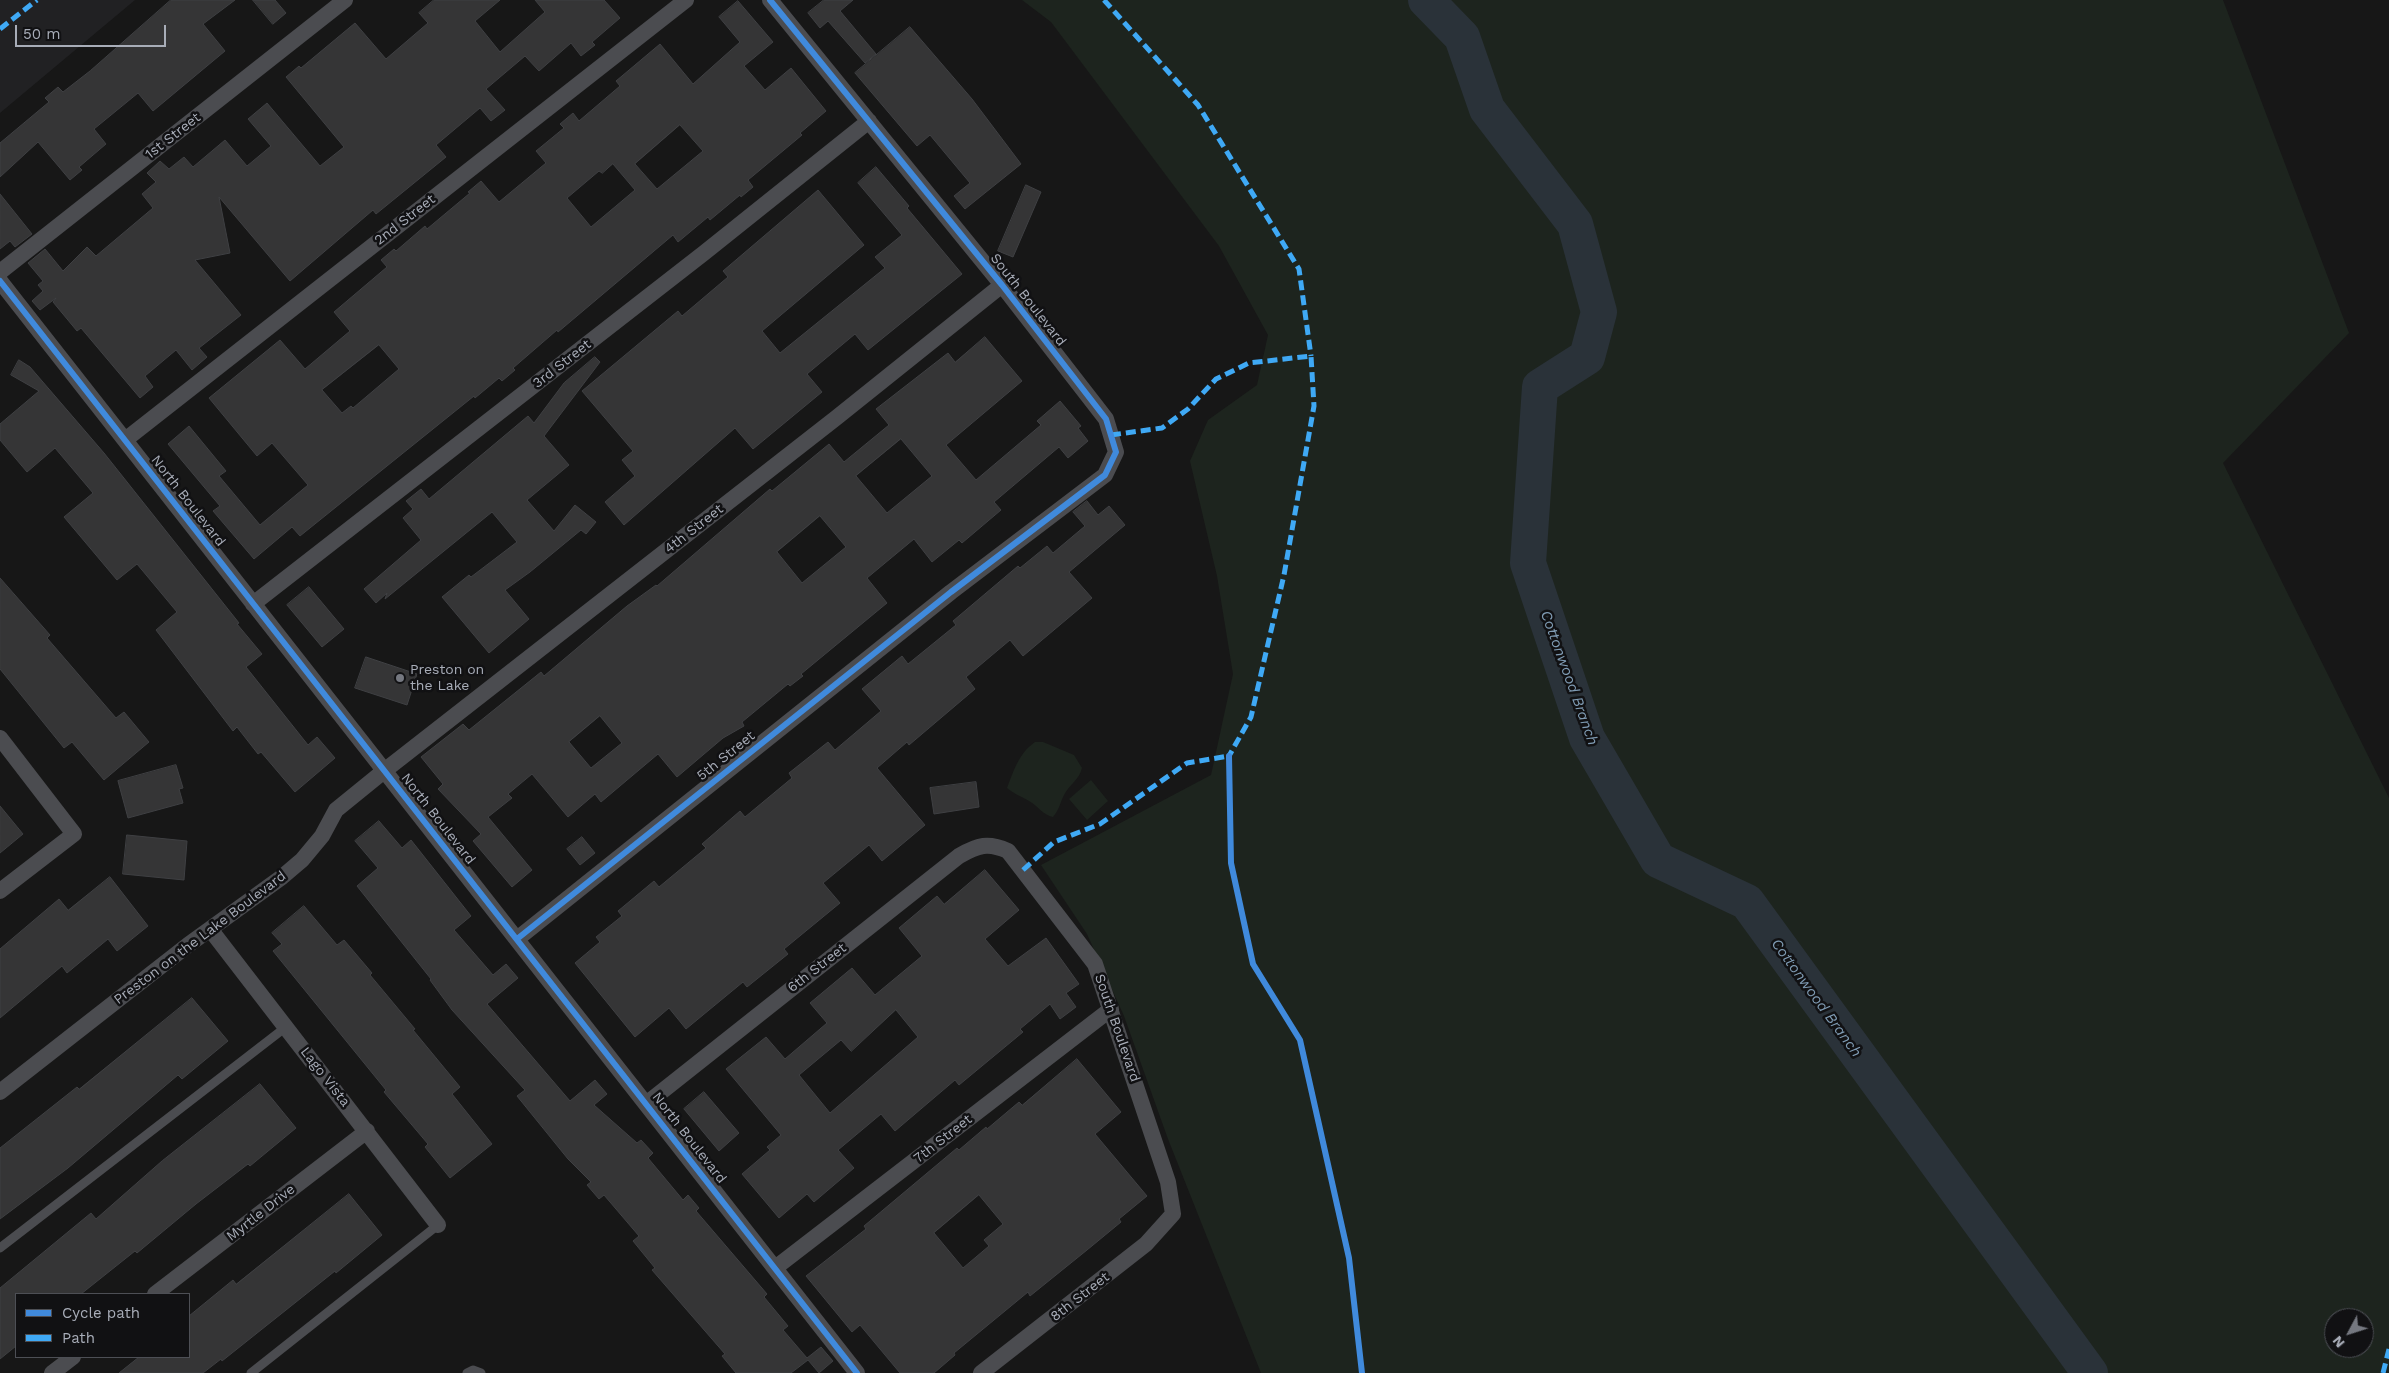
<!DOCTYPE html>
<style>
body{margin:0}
#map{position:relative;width:2389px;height:1373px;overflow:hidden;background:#171717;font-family:"Work Sans",sans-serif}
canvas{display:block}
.legend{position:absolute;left:15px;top:1293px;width:175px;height:65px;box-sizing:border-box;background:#111113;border:1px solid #4d4f55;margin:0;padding:6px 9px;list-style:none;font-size:15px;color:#a8adb8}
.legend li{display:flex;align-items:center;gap:10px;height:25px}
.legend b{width:25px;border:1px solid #4d4f55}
.north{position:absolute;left:2324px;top:1308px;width:50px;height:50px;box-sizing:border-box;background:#111113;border:1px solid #4d4f55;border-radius:50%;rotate:230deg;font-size:14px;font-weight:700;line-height:20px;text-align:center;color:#a8adb8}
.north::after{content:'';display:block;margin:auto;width:18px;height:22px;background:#757880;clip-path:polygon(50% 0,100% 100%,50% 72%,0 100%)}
.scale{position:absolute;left:15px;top:25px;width:151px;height:22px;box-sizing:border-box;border:2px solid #a8adb8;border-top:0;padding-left:6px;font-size:15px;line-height:18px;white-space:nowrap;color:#a8adb8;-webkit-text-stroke:4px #111113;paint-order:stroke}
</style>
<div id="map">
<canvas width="2389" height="1373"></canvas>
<ul class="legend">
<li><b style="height:6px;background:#408adc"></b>Cycle path</li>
<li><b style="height:6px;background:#3fa9f5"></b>Path</li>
</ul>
<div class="north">N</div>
<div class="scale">50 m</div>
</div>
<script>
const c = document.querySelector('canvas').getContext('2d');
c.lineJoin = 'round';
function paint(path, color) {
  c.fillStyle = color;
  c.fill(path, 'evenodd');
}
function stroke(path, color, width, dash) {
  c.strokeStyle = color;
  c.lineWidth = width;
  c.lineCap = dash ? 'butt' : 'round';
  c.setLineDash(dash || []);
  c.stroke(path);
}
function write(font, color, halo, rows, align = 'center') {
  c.font = font + ' "Work Sans",sans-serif';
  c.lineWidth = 5;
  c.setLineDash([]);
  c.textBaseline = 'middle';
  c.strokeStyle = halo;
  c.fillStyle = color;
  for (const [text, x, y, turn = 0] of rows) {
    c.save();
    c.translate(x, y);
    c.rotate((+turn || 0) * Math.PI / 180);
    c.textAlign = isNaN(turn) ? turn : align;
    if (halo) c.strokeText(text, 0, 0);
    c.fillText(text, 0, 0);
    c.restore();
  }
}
paint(new Path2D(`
 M0,0H135L0,113Z`), '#212123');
paint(new Path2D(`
 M1022,0H2223L2349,333L2223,463L2389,798V1373H1261L1168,1139L1124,1016L1087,934L1041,865L1211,775L1233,674L1217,576L1190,461L1208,420L1257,385L1268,335L1219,246L1051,22ZM2334,1318H2364V1348H2334Z
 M1035,742H1043L1074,755L1082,768C1079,780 1069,785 1064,795C1060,803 1059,810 1053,817C1043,815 1038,806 1029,801C1021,796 1014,794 1007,788C1014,770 1019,753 1035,742Z
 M1091,780L1108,801L1087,820L1069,799Z`), '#1d241e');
stroke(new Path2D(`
 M1426,0L1462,37L1487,109L1575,224L1599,312L1587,357L1540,387L1528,563L1587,738L1658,860L1747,902L2090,1373`), '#2a3239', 36);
const building = new Path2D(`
 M171,0H235L203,24L225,51L153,111L138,93L94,129L106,144L79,167L82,170L70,180L38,142L0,177V143L49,102L45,98L58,87L63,92L90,71Z
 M253,0H275L286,13L273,24Z
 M434,0H500L475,21L500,52L545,12L535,0H604L620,18L592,42L595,45L581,56L571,43L539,71L525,56L486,89L505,110L491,121L480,108L436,145L446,157L376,214L373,210L290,281L219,197L230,253L195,260L241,315L199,348L207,357L192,370L176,350L145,376L153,387L140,398L81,328L77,331L53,302L56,298L40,310L32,301L43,291L38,285L43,281L28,263L45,249L63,271L87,247L96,256L153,208L142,194L156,182L147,173L160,161L169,169L184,157L193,167L225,140L247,166L271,146L248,119L267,103L320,166L344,147L286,77L299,66L301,68L355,23L386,59L428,23L419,13Z
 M824,0H853L840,11L876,54L865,63L828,21L820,28L808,13Z
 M738,1L773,42L744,66L765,90L791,68L826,111L800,133L802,135L748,180L753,187L741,197L740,195L710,220L708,217L678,242L673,235L558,332L557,330L513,368L515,370L502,381L499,378L475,398L474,396L300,536L292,527L254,559L213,511L220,506L168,444L189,426L226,471L219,476L260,525L308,485L272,443L257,456L209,398L280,340L305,369L350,331L334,312L387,267L381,260L394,249L396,251L425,226L427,229L470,193L468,192L481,181L499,202L546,163L536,151L564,128L560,124L573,113L579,121L620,86L616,81L660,44L693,84L740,42L719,17ZM680,125L703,151L657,189L635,164ZM613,164L635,190L591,227L567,198L599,171L602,173ZM379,345L399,369L353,408L351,406L342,413L322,390Z
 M910,27L972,99L1021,164L965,209L954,196L970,183L930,135L917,146L855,73Z
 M876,167L909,206L907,208L962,274L868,350L855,334L807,374L822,392L753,449L735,428L624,525L605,502L635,476L622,460L633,451L582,391L678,311L682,316L728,277L723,271L818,190L864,245L762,331L780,353L885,268L875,257L902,235L858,183Z
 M1026,185L1041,192L1013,257L998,251Z
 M0,194L32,234L15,247L10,241L0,249Z
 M985,337L1022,381L946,445L976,480L1041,425L1037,421L1060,401L1081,426L1078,428L1088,441L1068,458L1059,447L994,502L1001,510L962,543L959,540L932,562L914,539L867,578L887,603L801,674L803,676L790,686L788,684L742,722L744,726L723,738L677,777L658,754L601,802L595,794L568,817L532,774L508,794L512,798L488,817L532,870L512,887L473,841L481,834L438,789L443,784L421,757L463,724L469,730L541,672L544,676L627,606L656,585L657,586L770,489L772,491L829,444L844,462L889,425L876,409L948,353L955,362ZM901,439L932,476L887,513L856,476ZM820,516L846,547L802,583L777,552ZM600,716L622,743L591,768L569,742Z
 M595,357L600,362L544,436L569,465L527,500L554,531L575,505L596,522L586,534L581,530L530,572L505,590L529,619L489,653L442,597L469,575L471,577L517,542L492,512L385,599L387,593L376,603L364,589L421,540L403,518L413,509L406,501L421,489L429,499L528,416L534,423L564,383Z
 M19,360L30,367L104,453L239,623L237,624L262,654L246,667L308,745L317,737L335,758L295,792L261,752L258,754L237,727L233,731L156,630L177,612L137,564L117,580L64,517L93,493L55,448L27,472L0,440V424L39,391L11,375Z
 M1087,501L1098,515L1109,506L1125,525L1069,572L1092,598L1023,656L1010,640L966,677L975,689L909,745L907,742L877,768L925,825L882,861L869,845L823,883L840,903L784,949L788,954L747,987L743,982L686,1029L669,1008L635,1037L575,963L600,942L596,937L622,916L618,911L654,881L659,887L706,848L702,844L740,811L745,817L792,778L789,773L828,742L835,750L881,711L862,689L902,656L908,664L956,625L953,621L1018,566L1020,568L1047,546L1053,553L1085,526L1073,512Z
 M0,578L50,635L47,638L116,718L124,712L149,742L104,780L72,742L64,748L0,669Z
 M309,587L344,629L322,647L287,605Z
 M366,657L417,674L407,705L355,688Z
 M176,765L183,788L179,789L183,803L128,818L118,781Z
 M976,782L979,807L934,814L930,788Z
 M0,806L23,834L0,853Z
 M379,821L402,848L411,840L471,916L454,930L493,975L506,964L518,978L487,1004L570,1101L595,1080L607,1094L594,1105L637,1143L641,1140L653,1153L648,1158L683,1200L688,1195L699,1208L696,1211L767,1294L764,1297L788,1326L783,1330L807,1358L821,1347L833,1361L819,1373L808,1360L791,1373H736L722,1356L725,1354L652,1270L655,1268L633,1241L639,1236L604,1195L599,1199L587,1185L591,1182L568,1159L517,1096L525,1090L452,1010L430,980L431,979L357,886L378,868L355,841Z
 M127,835L187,841L184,880L123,874Z
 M582,837L595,853L580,865L567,849Z
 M985,870L1019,910L985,939L1008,966L1046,938L1079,984L1066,993L1076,1007L1060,1019L1050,1004L1020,1029L1023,1032L959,1085L955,1080L895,1131L881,1114L838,1150L854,1168L814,1202L807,1194L779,1218L742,1174L770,1150L767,1147L781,1135L726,1069L766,1037L785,1059L827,1023L810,1003L852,968L875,995L922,956L899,928L937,896L944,904ZM896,1010L918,1037L830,1113L799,1075L841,1040L851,1051Z
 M110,877L148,926L117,951L108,939L67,973L62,966L0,1018V949L59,899L68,910Z
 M304,906L337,945L344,940L372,973L370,975L415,1029L413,1030L460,1087L452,1094L492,1144L450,1178L425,1147L428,1144L384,1092L386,1090L273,951L282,944L272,933Z
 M192,998L228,1041L182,1079L178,1075L68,1168L0,1219V1148L77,1087L79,1089Z
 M1077,1059L1121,1112L1095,1134L1147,1196L1119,1219L1121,1222L1087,1250L1030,1296L1028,1292L954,1353L955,1355L934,1373H900L860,1325L852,1332L806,1276L866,1229L864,1226L957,1148L959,1150L986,1127L987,1129L1019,1102L1022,1105ZM979,1195L1003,1224L984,1240L989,1246L963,1268L934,1233Z
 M260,1084L296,1128L250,1166L248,1164L196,1204L137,1253L135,1251L81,1294H16V1346L0,1359V1288L91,1213L96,1219L162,1161Z
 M704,1092L739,1133L719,1151L684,1109Z
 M349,1194L382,1235L336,1273L335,1271L222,1361L221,1359L203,1373H119L139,1357H189V1316L233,1280L236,1284Z`);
paint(building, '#353536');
stroke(building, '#3f4043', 1);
stroke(new Path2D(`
 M0,1248L286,1027
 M251,1373L438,1225
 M467,1373L473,1370L481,1373`), '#4b4c50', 9);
stroke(new Path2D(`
 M0,272L345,0
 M0,281L857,1373
 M125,440L686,0
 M253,604L704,253L869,121
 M0,738L74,834L0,891
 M210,929L438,1225
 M517,939L951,592L1105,475L1116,452L1106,419L1002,285L770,0
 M0,1092L188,945L282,877L302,860L322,836L336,810L384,771L836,418L1002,285
 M646,1104L959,856C978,845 988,842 1008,851L1095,964L1168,1182L1173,1214L1146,1244L981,1373
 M775,1268L1111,1009
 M155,1294L367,1131
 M52,1373L73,1357`), '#4b4c50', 16);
stroke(new Path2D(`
 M1104,0L1198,105L1299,269L1311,356
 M0,29L37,0
 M1111,435L1162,428L1188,409L1216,379L1249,363L1311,356L1314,406L1284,575L1251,717L1229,756V761
 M1023,870L1054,842L1100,824L1187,763L1229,756
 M2383,1373L2389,1349`), '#3fa9f5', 5, [10, 5]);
stroke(new Path2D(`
 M0,281L857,1373
 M1229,756L1231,863L1253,964L1300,1040L1349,1258L1362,1373
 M517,939L951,592L1105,475L1116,452L1106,419L1002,285L770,0`), '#408adc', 6);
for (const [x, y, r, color] of [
 [400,678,5,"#757880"]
]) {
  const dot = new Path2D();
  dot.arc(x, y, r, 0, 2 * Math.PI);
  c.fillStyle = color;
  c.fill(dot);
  stroke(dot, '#111113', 2);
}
write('14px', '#a8adb8', '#111113', [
 ["1st Street",173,136,-38],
 ["2nd Street",405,220,-38],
 ["South Boulevard",1028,300,52],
 ["3rd Street",562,364,-38],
 ["North Boulevard",188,501,52],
 ["4th Street",694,529,-38],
 ["5th Street",726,756,-39],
 ["North Boulevard",438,819,52],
 ["Preston on the Lake Boulevard",200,938,-37],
 ["6th Street",817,968,-38],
 ["South Boulevard",1117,1028,71],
 ["Lago Vista",325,1077,52],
 ["North Boulevard",689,1138,52],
 ["7th Street",943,1139,-38],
 ["Myrtle Drive",261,1213,-38],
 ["8th Street",1080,1297,-38]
]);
write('14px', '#a8adb8', '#111113', [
 ["Preston on",410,670],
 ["the Lake",410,686]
], 'left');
write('italic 15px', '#7f9bb3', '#111113', [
 ["Cottonwood Branch",1569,678,70],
 ["Cottonwood Branch",1816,998,54]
]);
</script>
